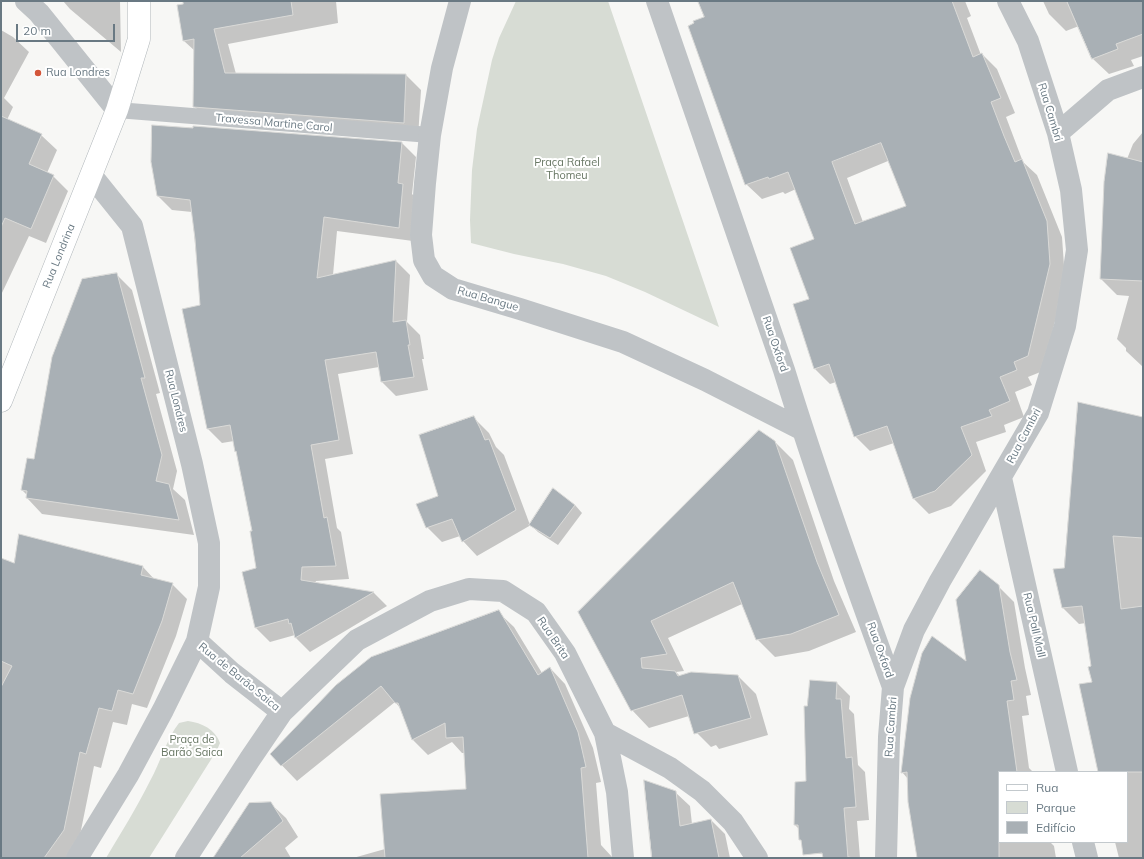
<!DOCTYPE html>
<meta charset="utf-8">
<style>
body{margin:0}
#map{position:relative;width:1144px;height:859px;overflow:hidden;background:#f7f7f5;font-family:Mulish,sans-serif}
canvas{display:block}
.frame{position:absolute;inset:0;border:2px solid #697983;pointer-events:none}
.legend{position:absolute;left:998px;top:771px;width:130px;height:72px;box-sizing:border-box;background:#fff;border:1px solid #c3c9cd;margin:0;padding:5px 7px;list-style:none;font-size:12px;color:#697983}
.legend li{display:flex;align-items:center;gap:8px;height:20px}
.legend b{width:20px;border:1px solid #c3c9cd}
.scale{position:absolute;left:16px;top:24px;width:99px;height:18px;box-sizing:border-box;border:2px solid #697983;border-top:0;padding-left:5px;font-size:12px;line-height:14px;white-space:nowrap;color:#697983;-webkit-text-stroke:3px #fff;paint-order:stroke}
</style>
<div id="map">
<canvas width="1144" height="859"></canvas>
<div class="frame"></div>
<ul class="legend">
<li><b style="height:5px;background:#fff"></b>Rua</li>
<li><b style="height:11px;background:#d7dcd4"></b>Parque</li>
<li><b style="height:11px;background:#a9b0b5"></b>Edifício</li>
</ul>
<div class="scale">20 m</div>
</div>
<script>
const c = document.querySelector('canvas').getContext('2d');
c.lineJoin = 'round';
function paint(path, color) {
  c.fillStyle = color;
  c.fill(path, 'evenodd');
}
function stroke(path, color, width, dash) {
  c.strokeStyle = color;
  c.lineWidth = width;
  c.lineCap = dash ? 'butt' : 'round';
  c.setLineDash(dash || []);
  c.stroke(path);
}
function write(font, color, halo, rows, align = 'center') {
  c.font = font + ' Mulish,sans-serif';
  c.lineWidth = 4;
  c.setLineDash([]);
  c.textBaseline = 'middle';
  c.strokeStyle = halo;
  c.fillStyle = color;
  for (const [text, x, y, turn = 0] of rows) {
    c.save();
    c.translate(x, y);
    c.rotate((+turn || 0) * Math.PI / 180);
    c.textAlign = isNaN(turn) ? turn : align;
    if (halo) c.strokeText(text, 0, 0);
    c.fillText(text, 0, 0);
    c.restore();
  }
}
paint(new Path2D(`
 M516,1H608L719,327L645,292L606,276L563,264L514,254L471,243L470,220L472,170L477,129L492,60L499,38Z
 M188,721C202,723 215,729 220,743L217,750L149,858H106C121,833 137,807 150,781C160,763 167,738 179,723Z`), '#d7dcd4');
paint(new Path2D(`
 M63,1H120L121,52L70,9Z
 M184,1H336L338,23L228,44L236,74L406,75L421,90L418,138L209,121L194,106L195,51L184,41Z
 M699,1H965L971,16L967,18L981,55L982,54L997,69L1015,113L1006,117L1023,162L1037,175L1062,237L1065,280L1043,371L1028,377L1032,385L1015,392L1024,417L1004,425L1006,432L976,442L986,471L951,506L929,514L914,499L894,443L870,451L855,436L836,382L830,384L815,369L810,300L815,239L796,189L785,194L783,192L762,199L746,184L705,18ZM888,161L907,206L863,222L847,178Z
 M1043,1H1143V56L1131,60L1134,66L1109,74L1092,58L1079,26L1066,31L1049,14Z
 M1,30L13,37L29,52L4,98L13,107L7,120L41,135L57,150L47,173L53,176L68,191L46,243L29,236L1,295Z
 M1143,132V367L1126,351V348L1117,339L1129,296L1117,295L1101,279L1127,159L1133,144Z
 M402,143L416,157L412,194L417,199L413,241L337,231L333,275L396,261L410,275L407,322L420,335L424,359H422L428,390L396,396L382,382L379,367L338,374L353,454L325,459L337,528L341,532L349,579L316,581L315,583L374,593L387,606L310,652L296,638L295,635L270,642L256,628L257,569L253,532L238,453L236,451L234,441L222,443L208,429L201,306L192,212L172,210L158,196Z
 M116,274L132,290L160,393L156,394L177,471L173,489L185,500L194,535L42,514L27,498V495L22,490Z
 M474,418L489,433L496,447L504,455L530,525L575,505L582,513L558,545L538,532L531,525L477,556L463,541L460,536L442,542L427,527Z
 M1143,418V858H1119L1115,842H1127V772H1100L1092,667L1086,623L1079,624L1063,608L1065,569Z
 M775,442L793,460L834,581L856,632L809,651L775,657L757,639L742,604L668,638L684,671L676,672L680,676H738L756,694L768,735L719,749L716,745L711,747L694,730L689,716L649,728L632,710L580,612Z
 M1,559L15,564L143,567L155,580L172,584L187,599L176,636L147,708L132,704L127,725L113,722L101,768L94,766L78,845L69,858H1Z
 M998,586L1014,602L1025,668L1031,695L1026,696L1029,715L1022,716L1029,768L1033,772H999V842H1050L1054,846L1056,858H918L908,779L902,772L967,663Z
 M498,612L514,627L542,673L550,668L565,684L593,748L601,782L596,783L601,845L613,858H353L385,849L467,789L465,753H462L452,742L428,755L413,740L401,709L395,702L297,781L271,754Z
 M837,683L850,696L849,709L854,714L858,765L865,772L869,820L857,821L860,858L814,853L800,839L799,829L795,825L807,781L808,707Z
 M675,792L690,806L692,824L711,820L725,834L730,858H653Z
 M270,803L286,818L298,837L285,848L291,858H213Z`), '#0003');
const building = new Path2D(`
 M183,1H291L293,15L214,29L225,73L406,74L404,123L193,107L194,39L183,41L177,5L183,4Z
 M698,1H952L973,57L982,53L1001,98L991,102L1004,136L1015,162L1022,159L1047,221L1050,264L1028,356L1014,362L1017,370L1000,377L1010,401L989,410L992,416L961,427L972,455L935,491L913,499L887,426L854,437L829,364L814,369L793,304L809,299L790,248L814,239L788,172L769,179L768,177L745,185L688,26L694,23L693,21L704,17ZM881,143L906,206L855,224L832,162Z
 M1067,1H1143V34L1116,44L1118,49L1092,59Z
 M1,116L42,134L29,164L54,175L31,229L5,218L1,227Z
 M152,125L193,128V126L402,142L398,183L403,184L399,228L324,217L317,278L396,260L393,322L406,320L410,345H408L414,377L381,382L376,352L325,360L339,440L311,445L324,518L327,517L336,566L302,567L301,580L374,592L295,638L291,623L289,624L288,619L255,628L242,572L256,568L250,531H252L236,451L235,452L230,425L207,429L182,309L200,305L195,239L190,200L157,196L151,162Z
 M1108,153L1143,162V281L1100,279L1104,182Z
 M117,273L145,378H141L162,455L156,481L169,484L179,520L26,498L27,491L21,490L27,458L34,459L52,357L82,279Z
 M1078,402L1143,417V538L1113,536L1121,609L1143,606V772H1098L1079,684L1092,682L1088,667L1091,666L1082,606L1062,608L1053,569L1064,568Z
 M474,416L480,428L485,440L489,439L516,510L462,542L452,519L426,528L416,504L438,496L419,435Z
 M759,430L775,441L817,562L839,615L791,634L756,640L733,582L651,621L667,654L641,658L642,668L675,671L678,676L691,672L738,675L751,718L694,734L682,695L631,711L578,612Z
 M553,488L575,505L550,538L529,525Z
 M19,534L143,566L141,575L173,583L162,621L133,694L118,690L112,711L99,708L86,754L80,752L64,830L44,858H1V687L12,666L1,661V558L14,563Z
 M980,570L999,585L1010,652L1017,680L1011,681L1014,700L1007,701L1017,772H999V858H917L908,802L907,772L901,773L910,698L922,653L932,636L966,661L956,600Z
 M499,610L538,675L550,667L578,732L586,767L581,768L588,858H385L380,794L466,789L463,737L446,738L445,723L412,740L398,703H395L381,686L281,766L270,754L336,685L371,657Z
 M810,680L837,682L836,699H841L846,758L852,757L856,807L844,808L848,858H823L822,853L803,855L801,840H799L798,825H794L795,782L806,781L804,706H807Z
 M644,780L676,791L680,826L711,819L719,858H652Z
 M271,802L283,821L240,858H213L249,803Z`);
paint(building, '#a9b0b5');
stroke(building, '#d9d9d7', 1);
const secondary = new Path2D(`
 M1,401L117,110L139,39V1`);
stroke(secondary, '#b1b7bb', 23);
stroke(new Path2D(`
 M117,110L430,135`), '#bfc3c6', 16);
stroke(new Path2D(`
 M26,1L39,13L117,110
 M460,1L442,68L430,135L425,183L421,235L424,260L433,276L453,289L520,309L623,342L705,380L803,430
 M657,1L784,370C817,477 855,582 893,687
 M1058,133L1108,90L1143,77
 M1001,478L1067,772
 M197,641L232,673L282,712
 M605,733L670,768L702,791L733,822L757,858
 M1083,842L1087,858
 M77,858L128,775L163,710L197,641L209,587V543L192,464L132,226L91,175
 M186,858L250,759L282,712L357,640L430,601L469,589L503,591L536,612L565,653L605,733L617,792L623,858
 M886,858L889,737L893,687L914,630L940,581L1038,413L1065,326L1077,250L1071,190L1058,133L1028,41L1008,1`), '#bfc3c6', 22);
stroke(secondary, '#fff', 22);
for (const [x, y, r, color] of [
 [38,73,4,"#d35639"]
]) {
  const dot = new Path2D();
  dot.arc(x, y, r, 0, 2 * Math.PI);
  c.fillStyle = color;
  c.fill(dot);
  stroke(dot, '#fff', 1.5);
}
write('11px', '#697983', '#fff', [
 ["Rua Londres",46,73]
], 'left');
write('11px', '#697983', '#fff', [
 ["Rua Cambri",1050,112,73],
 ["Travessa Martine Carol",274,123,5],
 ["Rua Londrina",59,256,-68],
 ["Rua Bangue",488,299,16],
 ["Rua Oxford",775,344,71],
 ["Rua Londres",176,401,76],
 ["Rua Cambri",1024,436,-62],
 ["Rua Pall Mall",1034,625,77],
 ["Rua Brita",553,638,56],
 ["Rua Oxford",880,650,70],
 ["Rua de Barão Saica",239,677,39],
 ["Rua Cambri",891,727,-86]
]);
write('11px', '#677663', '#fff', [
 ["Praça Rafael",567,163],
 ["Thomeu",567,176],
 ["Praça de",192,740],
 ["Barão Saica",192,753]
]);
</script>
